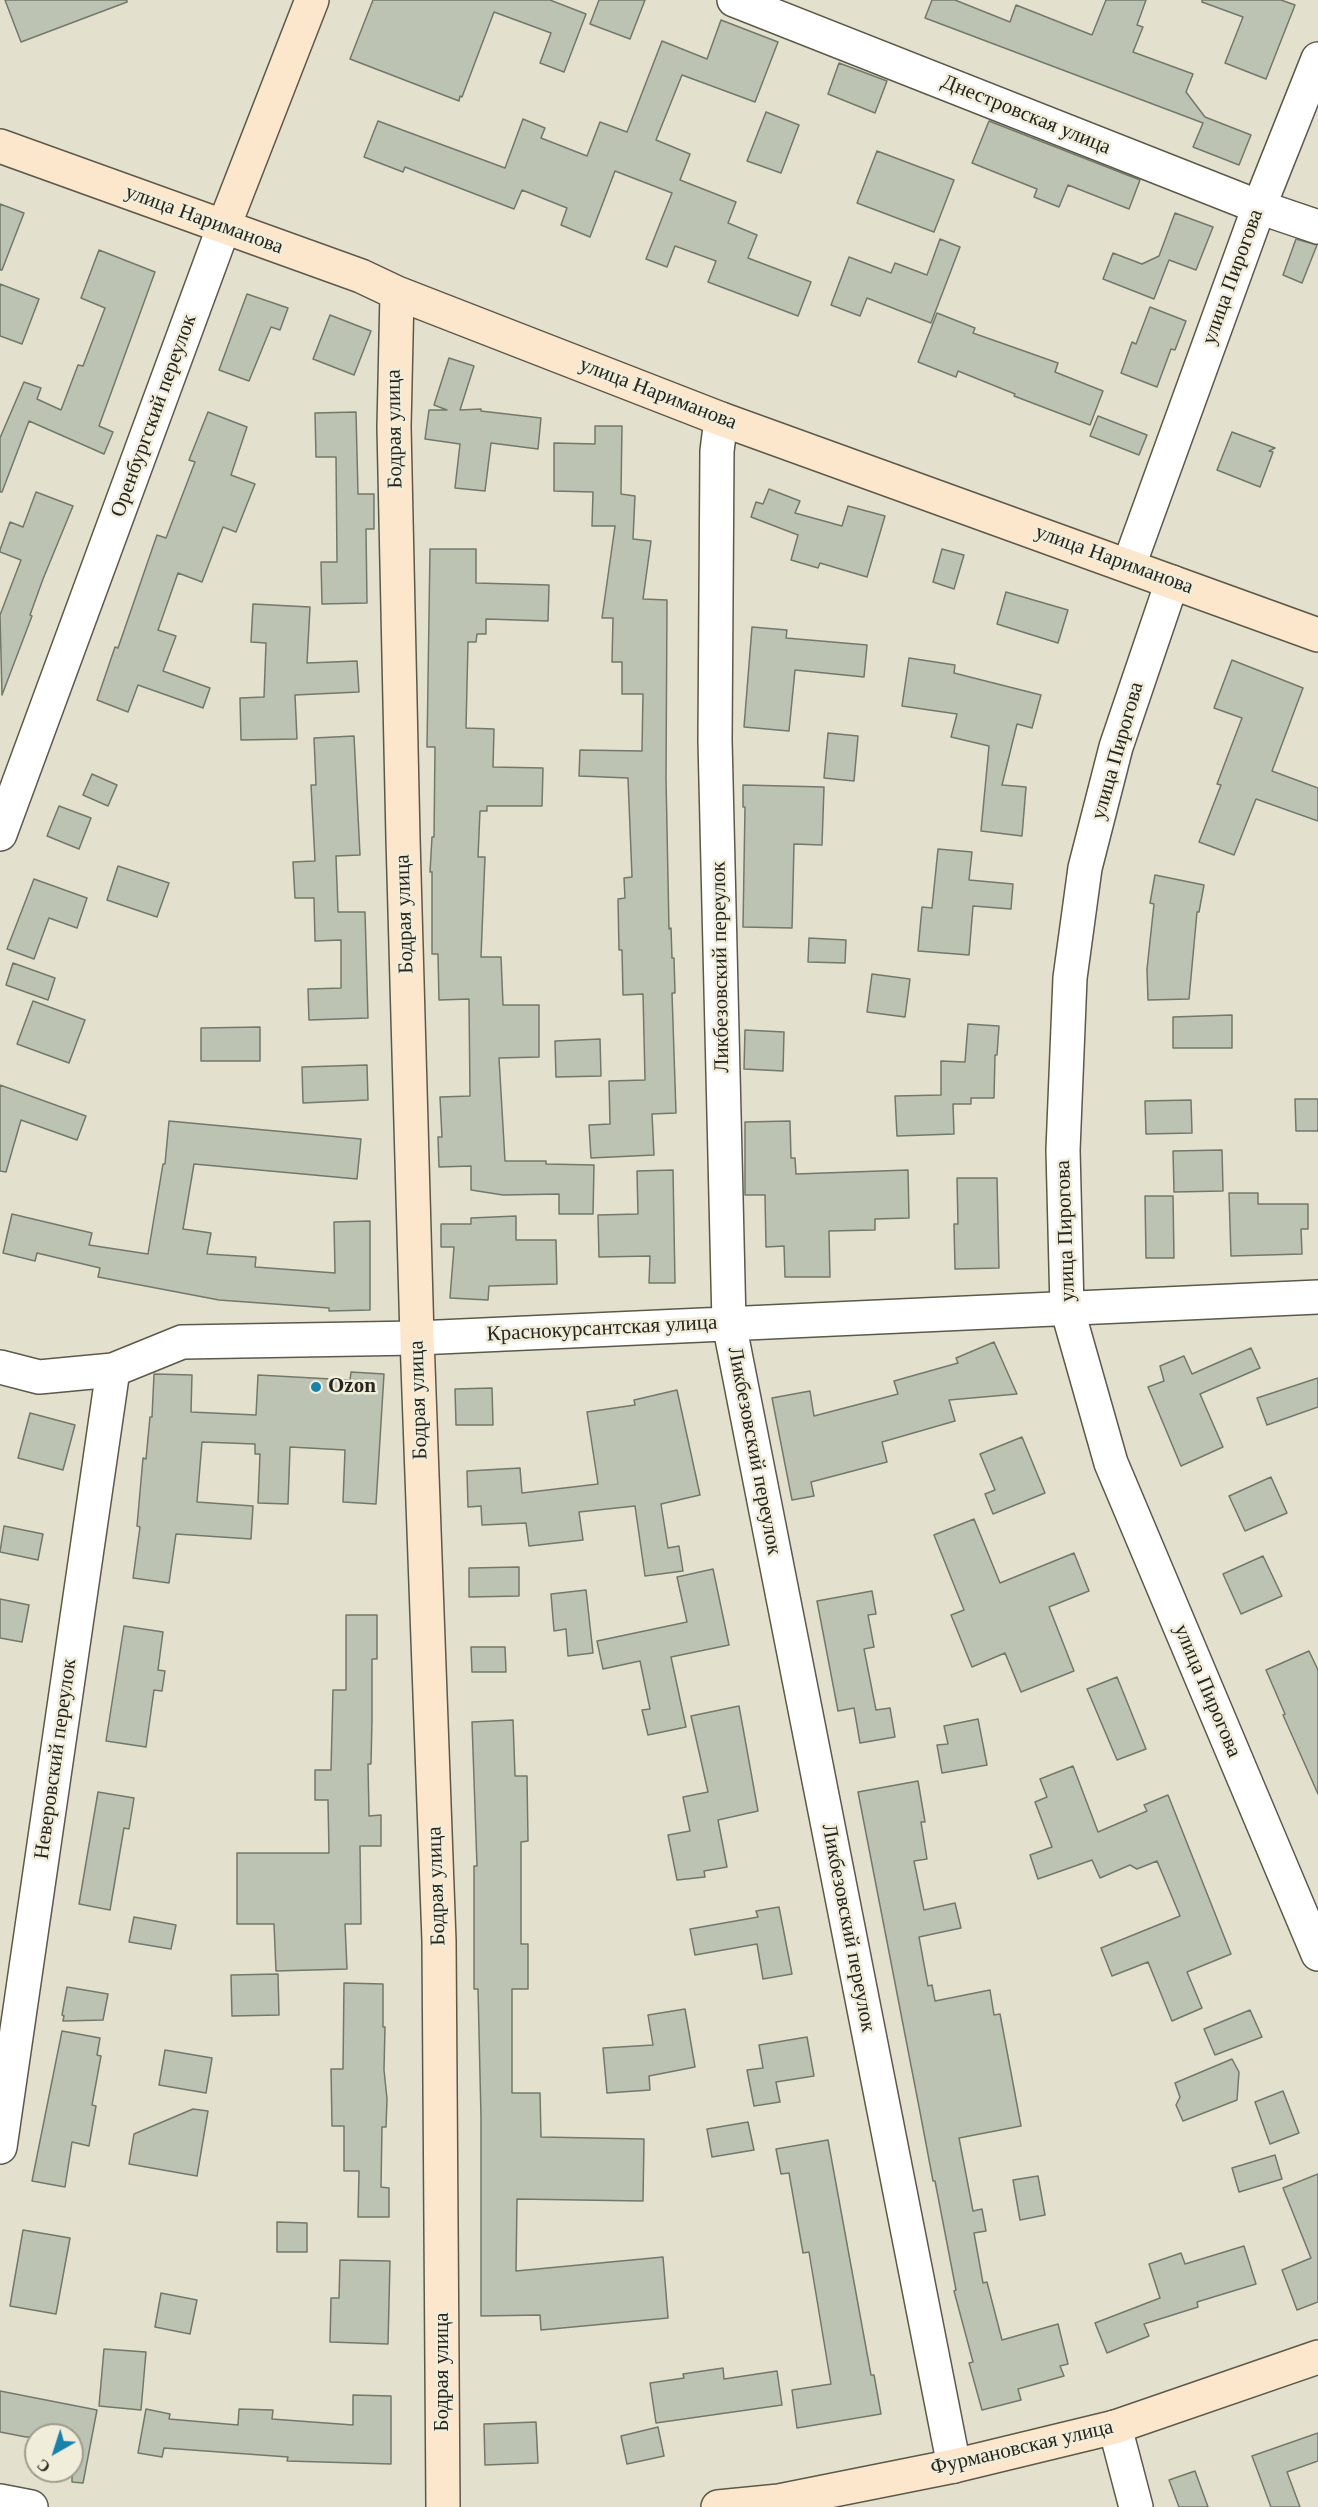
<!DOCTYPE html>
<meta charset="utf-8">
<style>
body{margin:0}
#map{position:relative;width:1318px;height:2507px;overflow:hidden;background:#e4e0ce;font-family:Georgia,serif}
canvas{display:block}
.north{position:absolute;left:24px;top:2423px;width:60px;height:60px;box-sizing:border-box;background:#f1eddb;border:2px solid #a09d8f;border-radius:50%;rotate:219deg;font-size:16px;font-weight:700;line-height:24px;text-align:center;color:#26251e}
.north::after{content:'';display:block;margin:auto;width:21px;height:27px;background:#1882ab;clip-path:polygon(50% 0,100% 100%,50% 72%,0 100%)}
</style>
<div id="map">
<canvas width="1318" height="2507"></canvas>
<div class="north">С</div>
</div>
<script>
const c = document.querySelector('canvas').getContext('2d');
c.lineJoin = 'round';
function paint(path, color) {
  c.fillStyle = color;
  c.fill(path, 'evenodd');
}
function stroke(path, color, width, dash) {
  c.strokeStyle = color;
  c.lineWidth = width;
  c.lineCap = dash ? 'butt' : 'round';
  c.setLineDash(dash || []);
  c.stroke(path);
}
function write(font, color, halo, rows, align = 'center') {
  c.font = font + ' Georgia,serif';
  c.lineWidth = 5;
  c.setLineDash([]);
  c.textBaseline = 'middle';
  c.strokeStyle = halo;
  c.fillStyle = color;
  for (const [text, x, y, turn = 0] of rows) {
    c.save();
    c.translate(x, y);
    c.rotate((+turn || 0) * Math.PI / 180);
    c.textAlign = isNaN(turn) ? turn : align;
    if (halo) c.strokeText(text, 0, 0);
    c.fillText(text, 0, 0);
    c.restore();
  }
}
const building = new Path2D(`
 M5,0H127V2L21,42Z
 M373,0H550L586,14L564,72L540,63L551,33L494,12L462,97L460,96L459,101L350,59Z
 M599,0H645L630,39L590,24Z
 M932,0H955L1010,22L1016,5L1092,35L1106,0H1146L1137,25L1143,27L1133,52L1193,74L1186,92L1205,117L1251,135L1239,165L1193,147L1203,123L925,18Z
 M1202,0H1281L1295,5L1266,79L1225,63L1243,17L1202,2Z
 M721,20L778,42L755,102L682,75L656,140L690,154L680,180L736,202L728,223L757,235L748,258L811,282L798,316L708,282L716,261L675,246L667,267L646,259L672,193L615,171L590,237L561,225L567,208L522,190L514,209L405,167L403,172L364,157L378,121L505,168L523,119L545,128L541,138L587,156L600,122L627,132L662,41L707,59Z
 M839,63L887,81L875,113L828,94Z
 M766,112L799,125L781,173L747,161Z
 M989,121L1140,180L1129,209L1068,185L1059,207L1034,197L1037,189L972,163Z
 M877,151L954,180L934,232L857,203Z
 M0,204L24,213L2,270H0Z
 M1175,213L1213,227L1196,270L1169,260L1154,299L1103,279L1113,253L1142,264L1159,256Z
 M940,239L960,247L931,323L867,298L860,316L831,305L849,257L891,273L895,263L927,275Z
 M1296,239L1317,245L1302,283L1283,275Z
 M99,250L155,272L99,426L113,432L104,454L29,421L2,492H0V438L24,382L41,388L37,399L61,410L78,365L83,366L105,308L81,298Z
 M0,284L39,299L22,344L0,336Z
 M247,294L288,308L280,330L271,327L249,381L219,370Z
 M1150,307L1186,321L1175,350L1171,349L1157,387L1121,373L1132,342L1136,344Z
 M937,313L975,328L973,333L1058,363L1055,372L1103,391L1090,425L1014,396L1015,394L958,371L956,377L918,362Z
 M330,315L371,331L354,375L313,359Z
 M449,358L474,366L460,410L481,409V411L541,418L538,449L491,443L485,491L455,488L460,444L425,439L429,410H447L434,405Z
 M208,412L247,427L231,475L255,484L236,532L223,527L202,582L178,573L158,630L176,636L163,671L210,688L203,708L138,685L128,712L97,700L115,647L118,648L157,535L166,538L195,462L189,460Z
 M356,412L358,494H374V529H366L367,603L322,604L321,562H337L336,457H316L315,413Z
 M1098,416L1147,435L1139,455L1090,436Z
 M595,426H622L621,494L635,496L633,539L651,541L643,599L667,600L666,778L669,929L671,928L672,958H674L675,993H672L676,1113L652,1114L654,1155L591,1158L589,1125L610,1124L609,1081L645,1080L643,994L623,995L622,950H619L618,899L625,898L624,878L632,877L628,778L579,776L580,750L642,751L643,694H622V662H612L613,618H602L615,526H592L593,492L554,491V443L595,444Z
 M1232,432L1275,448L1269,451L1273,452L1260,487L1217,470Z
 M769,489L800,501L795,513L842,526L848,506L885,516L867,577L820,563L818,568L791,560L798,535L751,517L756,502L763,504Z
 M36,492L73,506L43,579L30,615L32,616L2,695L0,615L21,560L0,552V550L10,522L23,527Z
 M430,549H476V583L549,585L548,621L486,619V634H477L476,642H468L466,728L494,729L493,767L543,768L542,806H487V811H480L478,857H485L481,957H501L503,1005H539V1057L499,1058L505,1161H546V1164L594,1165L593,1214H559V1194L503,1195L471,1190V1166L439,1167L438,1137H442L440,1097L470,1096L469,999L439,1000L438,954H432V872H430L432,837H434L435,747H427Z
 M942,549L964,555L954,589L933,582Z
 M1006,592L1068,610L1058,643L997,624Z
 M253,604L310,607L307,663L357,661L359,692L295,695L297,739L241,740L240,698L264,697L266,643L251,642Z
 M752,627L787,630L786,638L867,645L864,677L795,670L789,731L744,727Z
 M909,658L955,665L954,673L1041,695L1032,728L1017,724L1002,785L1026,787L1022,836L981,831L989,746L951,737L957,714L902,706Z
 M1232,660L1303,688L1272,771L1318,788V821L1256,799L1234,855L1199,842L1221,785L1217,784L1242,718L1214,708Z
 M828,733L858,736L854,781L824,778Z
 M354,736L360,855L336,856L338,912H365L368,1018L309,1020L308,989L341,988V940L315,941L314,898H295L293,862L315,861L311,785H316L314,738Z
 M92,774L117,785L108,806L83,795Z
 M743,785L824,787L822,845L794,844L792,928L743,927L745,807H743Z
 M59,806L91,818L79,849L47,836Z
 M938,849L972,852L969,880L1013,884L1011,909L973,906L969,955L918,951L922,907L932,908Z
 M118,866L169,883L157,917L107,900Z
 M1155,875L1204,885L1199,912H1197L1189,999L1148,1000L1147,969L1154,904L1150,903Z
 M34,879L87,898L77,928L49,918L34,959L7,949Z
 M809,938L846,940L845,963L808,962Z
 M13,963L55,978L48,1000L6,985Z
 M872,974L910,979L905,1017L867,1012Z
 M33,1001L85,1020L69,1063L17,1044Z
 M1232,1015V1048H1173V1017Z
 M968,1024L999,1026L997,1055H995L994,1098H971V1104H953L954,1134L897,1136L895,1096L941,1095V1061L965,1062Z
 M260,1027V1061H201V1028Z
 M745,1030L784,1032L783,1071L744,1069Z
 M600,1039L601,1076L556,1077L555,1041Z
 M367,1065L368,1100L303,1103L302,1067Z
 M0,1085L86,1116L77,1140L21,1120L6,1172L0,1171Z
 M1295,1099H1318V1131H1296Z
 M1191,1100L1192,1133L1146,1134L1145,1101Z
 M169,1121L361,1139L357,1179L194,1164L183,1229L211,1233L207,1254L256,1257L255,1267L335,1273L334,1222L370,1221V1310L329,1311V1308L219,1300L98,1277L100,1268L37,1253L35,1261L3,1253L12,1214L92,1233L89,1245L148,1254L163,1164H165Z
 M790,1121L791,1158H795L796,1174L908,1170L909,1218L875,1219V1230L829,1231L830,1277H785L784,1246L766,1247L765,1195H745V1122Z
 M1222,1150L1223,1191L1174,1192L1173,1151Z
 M673,1170L675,1283H649L650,1256L599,1257L598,1215L638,1214L637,1171Z
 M957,1178H997L999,1268L955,1269L954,1224H958Z
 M1229,1193H1258V1204H1308V1229H1301L1302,1254L1231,1256Z
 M1145,1196H1173L1174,1258H1146Z
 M516,1216V1240H556L557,1284L489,1286L488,1300L450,1298L454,1247H441V1224H471V1218Z
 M994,1342L1017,1394L949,1400L955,1421L882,1442L887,1462L811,1482L814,1496L792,1500L772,1398L810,1391L814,1416L898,1394L894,1381L958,1363L956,1358Z
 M1251,1348L1260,1368L1200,1394L1223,1447L1181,1466L1148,1387L1164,1381L1160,1366L1184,1356L1192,1374Z
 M351,1372L384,1374L376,1504L343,1502L345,1450L290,1447L288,1504L258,1503L260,1454H255V1444L202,1442L197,1502L253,1506L251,1539L176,1534L169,1583L133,1578L140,1527L137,1526L143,1458L146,1459L150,1417H152L154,1374L192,1375L191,1412L256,1415L258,1375L350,1380Z
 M1318,1378V1407L1267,1425L1257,1398Z
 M492,1388L493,1425H456L455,1389Z
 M677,1390L700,1495L661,1504L668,1548L679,1546L683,1571L645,1576L635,1506L579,1512L583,1540L529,1546L526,1523L482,1525L481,1506L468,1507L467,1471L520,1468L522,1493L598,1484L587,1412L635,1405L634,1400Z
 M30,1413L75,1425L63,1470L18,1458Z
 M1022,1437L1045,1493L993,1514L985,1494L995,1490L980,1454Z
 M1271,1477L1287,1513L1245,1531L1229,1496Z
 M974,1519L1000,1583L1074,1553L1089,1591L1049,1607L1074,1671L1021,1692L1005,1653L972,1667L951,1615L964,1610L934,1535Z
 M4,1526L43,1534L38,1560L0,1552Z
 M1263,1556L1282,1596L1241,1614L1223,1574Z
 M519,1567V1596L469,1597V1568Z
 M713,1569L729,1645L671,1657L686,1727L648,1735L642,1710L650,1709L640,1661L603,1669L597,1641L687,1622L677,1577Z
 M586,1590L593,1653L568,1656L566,1629L554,1631L551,1594Z
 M872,1591L876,1614L868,1615L874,1647L864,1649L876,1710L890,1708L895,1737L860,1743L854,1708L838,1711L817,1601Z
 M0,1599L29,1605L22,1642L0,1638Z
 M346,1615H377V1659H372V1720L371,1764H368L369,1816L381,1815V1846H360L361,1924H345L347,1969L276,1971L274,1924H237V1853H329L328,1800H315V1770H331L333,1690H346Z
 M124,1626L163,1632L158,1670L165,1671L162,1691L154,1690L146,1747L106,1741Z
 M471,1647H505L506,1672H472Z
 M1309,1651L1318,1670V1794L1283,1715L1285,1714L1266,1670Z
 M1117,1677L1146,1749L1117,1760L1087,1689Z
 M739,1706L758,1811L718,1820L727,1867L704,1871L705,1877L677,1880L668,1835L690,1831L683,1797L708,1792L691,1716Z
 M978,1719L987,1765L942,1773L937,1745L948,1744L944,1726Z
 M513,1720L515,1776H527L528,1841L521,1842V1944H528V1989H512V2093H540L541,2137L644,2139L643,2201L517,2199L516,2271L663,2257L668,2318L541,2330L540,2315L481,2316V2118L478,1989H474V1866H477L472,1722Z
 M1073,1766L1098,1832L1147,1811L1144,1805L1168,1795L1231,1954L1187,1972L1202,2008L1172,2021L1148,1962L1112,1976L1101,1948L1180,1916L1157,1861L1137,1869L1130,1865L1100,1878L1092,1860L1038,1879L1030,1855L1052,1847L1035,1802L1047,1797L1040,1779Z
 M918,1781L925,1822H921L927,1859L914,1861L924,1910L955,1903L961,1928L919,1937L928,1986L932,1985L935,2001L990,1990L994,2015L1000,2014L1021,2126L959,2138L973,2211L982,2209L986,2231L974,2233L983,2283L987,2282L1002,2340L1058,2324L1068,2364L1060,2366L1064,2376L1018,2389L1021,2400L982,2410L969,2363L973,2362L954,2291L956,2290L935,2181H933L920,2112L858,1792Z
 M98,1792L134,1798L129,1829L124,1828L110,1910L79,1904Z
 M779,1907L792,1974L763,1979L757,1944L695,1955L690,1929L758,1917L756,1911Z
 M134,1917L176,1925L171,1949L129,1942Z
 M278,1974L279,2015L232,2016L231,1975Z
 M344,1983L383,1984V2027H385L384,2070L387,2099L386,2127H382L381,2187L389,2188V2217H358L359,2171H344V2126H332L331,2069H343Z
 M67,1987L108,1994L103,2020L63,2021L64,2016L62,2015Z
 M685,2009L695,2067L649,2076L650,2090L607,2093L603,2048L653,2045L648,2015Z
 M1250,2010L1262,2037L1215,2055L1204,2029Z
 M62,2031L100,2038L97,2055L101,2056L92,2105L96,2106L89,2146L72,2142L65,2187L32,2181Z
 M807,2037L814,2076L776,2082L780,2102L754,2106L747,2070L763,2068L759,2045Z
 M165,2050L212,2058L206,2093L159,2085Z
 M1232,2059L1239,2072L1237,2100L1183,2121L1176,2105L1180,2097L1175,2083Z
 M1283,2091L1299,2133L1270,2144L1255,2102Z
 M193,2109L208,2111L197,2176L129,2164L134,2134Z
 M748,2122L754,2150L712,2157L707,2129Z
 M828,2140L871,2375H874L881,2414L797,2428L792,2390L831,2384L809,2252L803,2253L789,2173L781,2174L776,2149Z
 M1275,2155L1282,2179L1239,2192L1232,2168Z
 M1318,2174V2302L1297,2310L1282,2270L1311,2258L1283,2188Z
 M1038,2176L1045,2215L1020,2220L1013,2180Z
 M277,2222L307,2223V2252H277Z
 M23,2230L70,2238L56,2314L10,2306Z
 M1244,2246L1256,2284L1197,2302L1198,2307L1144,2324L1149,2336L1107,2353L1095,2323L1160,2298L1149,2264L1181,2253L1185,2264Z
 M340,2260L390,2261L388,2344L330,2342L331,2298H339Z
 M161,2293L197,2300L190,2334L155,2327Z
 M104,2349L146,2352L141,2410L99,2406Z
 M723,2368L724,2379L777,2371L782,2405L656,2423L650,2383L684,2378L683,2374Z
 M0,2391L97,2410L83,2483L72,2482V2435L26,2437L0,2432Z
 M353,2395L391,2396V2464L287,2461L288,2457L164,2448L162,2457L138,2453L146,2409L170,2414L169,2419L238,2425L239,2409L273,2410L272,2419L353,2425Z
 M536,2422L538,2463L485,2465L484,2424Z
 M658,2427L664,2456L627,2464L621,2436Z
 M1318,2433V2461L1287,2472L1300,2507H1271L1252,2456Z
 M1195,2471L1208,2507H1179L1169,2480Z`);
paint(building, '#bcc3b2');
stroke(building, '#73796a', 1.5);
const street = new Path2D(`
 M734,0L1259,207L1318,227
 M721,419L717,451L715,740L729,1323L954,2466
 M1129,565L1259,207L1318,59
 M1172,582L1116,747L1085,868L1070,978L1063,1150L1067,1308L1111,1463L1318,1954
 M0,834L224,226
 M0,1367L39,1377L113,1370L182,1342L417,1338L1318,1297
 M0,2147L113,1370
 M1115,2427L1136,2507
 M0,2501L31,2507`);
const secondary = new Path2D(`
 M0,146L361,276L397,293L721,419L1318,635
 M224,226L312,0
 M397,293L394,427L403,839L417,1338L439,1941L443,2507
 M718,2507L779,2501L954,2466L1115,2427L1318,2357`);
stroke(street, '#5c594a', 36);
stroke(secondary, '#5c594a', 36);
stroke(street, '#fff', 33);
stroke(secondary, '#fce7cc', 33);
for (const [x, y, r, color] of [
 [316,1387,6,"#1882ab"]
]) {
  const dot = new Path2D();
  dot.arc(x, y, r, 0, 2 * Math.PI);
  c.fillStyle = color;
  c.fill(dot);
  stroke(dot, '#f1eddb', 2);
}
write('21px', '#26251e', '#f1eddb', [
 ["Днестровская улица",1026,115,22],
 ["улица Нариманова",204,220,20],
 ["улица Пирогова",1233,277,-70],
 ["улица Нариманова",658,394,21],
 ["Оренбургский переулок",154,416,-70],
 ["Бодрая улица",395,429,-91],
 ["улица Нариманова",1114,560,20],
 ["улица Пирогова",1118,751,-74],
 ["Бодрая улица",405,914,-92],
 ["Ликбезовский переулок",721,967,-91],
 ["улица Пирогова",1066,1231,-92],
 ["Краснокурсантская улица",602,1329,-3],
 ["Бодрая улица",419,1400,-92],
 ["Ликбезовский переулок",754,1451,79],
 ["улица Пирогова",1207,1691,67],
 ["Неверовский переулок",56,1759,-82],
 ["Бодрая улица",437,1886,-92],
 ["Ликбезовский переулок",848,1928,79],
 ["Бодрая улица",442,2372,-90],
 ["Фурмановская улица",1022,2448,-13]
]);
write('bold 21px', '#26251e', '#f1eddb', [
 ["Ozon",328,1387]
], 'left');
</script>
